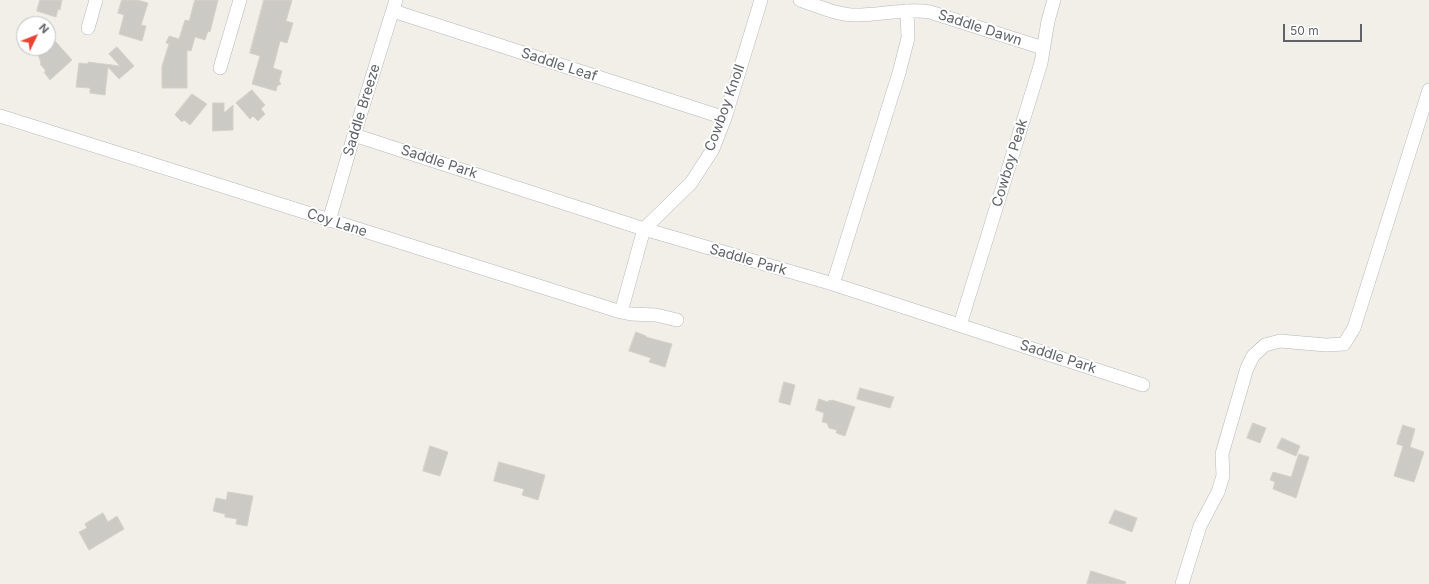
<!DOCTYPE html>
<style>
body{margin:0}
#map{position:relative;width:1429px;height:584px;overflow:hidden;background:#f1efe8;font-family:Inter,sans-serif}
canvas{display:block}
.north{position:absolute;left:16px;top:16px;width:40px;height:40px;box-sizing:border-box;background:#fff;border:1px solid #bfc1c3;border-radius:50%;rotate:47deg;font-size:11px;font-weight:700;line-height:16px;text-align:center;color:#5f6368}
.north::after{content:'';display:block;margin:auto;width:14px;height:18px;background:#ea4335;clip-path:polygon(50% 0,100% 100%,50% 72%,0 100%)}
.scale{position:absolute;left:1283px;top:24px;width:79px;height:18px;box-sizing:border-box;border:2px solid #5f6368;border-top:0;padding-left:5px;font-size:12px;line-height:14px;white-space:nowrap;color:#5f6368;-webkit-text-stroke:3px #fff;paint-order:stroke}
</style>
<div id="map">
<canvas width="1429" height="584"></canvas>
<div class="north">N</div>
<div class="scale">50 m</div>
</div>
<script>
const c = document.querySelector('canvas').getContext('2d');
c.lineJoin = 'round';
function paint(path, color) {
  c.fillStyle = color;
  c.fill(path, 'evenodd');
}
function stroke(path, color, width, dash) {
  c.strokeStyle = color;
  c.lineWidth = width;
  c.lineCap = dash ? 'butt' : 'round';
  c.setLineDash(dash || []);
  c.stroke(path);
}
function write(font, color, halo, rows, align = 'center') {
  c.font = font + ' Inter,sans-serif';
  c.lineWidth = 4;
  c.setLineDash([]);
  c.textBaseline = 'middle';
  c.strokeStyle = halo;
  c.fillStyle = color;
  for (const [text, x, y, turn = 0] of rows) {
    c.save();
    c.translate(x, y);
    c.rotate((+turn || 0) * Math.PI / 180);
    c.textAlign = isNaN(turn) ? turn : align;
    if (halo) c.strokeText(text, 0, 0);
    c.fillText(text, 0, 0);
    c.restore();
  }
}
const building = new Path2D(`
 M40,0H62L60,10L58,9L56,17L37,11Z
 M122,0H137L148,3L141,25L146,26L142,41L119,34L124,15L118,13Z
 M195,0H218L210,32L208,31L205,40L195,37L191,51L187,50V88H162V66L169,44L166,43L169,36L179,39L185,20L189,21Z
 M264,0H292L286,21L293,23L287,43L280,41L273,68L282,71L279,81L281,84L277,86L276,91L252,84L260,56L250,53Z
 M48,33L72,60L50,80L44,72L46,71L40,64L41,63L36,48H48Z
 M117,47L134,66L119,79L108,67L105,95L90,93V88L76,87L79,63L88,64V62L120,66L109,54Z
 M252,90L265,105L261,109L265,114L258,121L253,116L250,119L236,103Z
 M192,94L207,104L190,125L184,120L182,122L175,115Z
 M213,103H224V113L233,105V130L213,131Z
 M636,332L646,336V337L672,344L665,367L649,362L651,358L629,351Z
 M784,382L795,385L790,405L779,402Z
 M860,388L894,397L890,408L857,399Z
 M819,399L828,402L829,400L831,401L832,400L855,407L845,436L836,433L837,430L829,428L827,423L822,422L824,413L816,410Z
 M1253,423L1266,428L1260,443L1247,438Z
 M1403,425L1415,429L1410,447L1424,452L1414,482L1394,476L1403,446L1397,444Z
 M1282,438L1300,446L1296,456L1277,448Z
 M430,446L448,452L440,476L423,471Z
 M1299,454L1309,457L1296,498L1273,489L1275,482L1270,480L1273,472L1291,477Z
 M499,462L545,475L538,500L522,495L524,489L494,481Z
 M228,492L253,496L247,526L236,524L237,519L225,517V514L213,511L216,498L226,500Z
 M1115,510L1137,518L1132,532L1109,523Z
 M103,513L108,522L117,516L124,529L89,550L79,532L87,528L85,524Z
 M1091,571L1126,582L1125,584H1087Z`);
paint(building, '#cccac5');
stroke(building, '#d6d1c6', 1);
const minor = new Path2D(`
 M800,0C818,6 837,15 856,15C881,15 906,8 930,12L1043,48
 M393,11L725,118
 M88,28L96,0
 M220,68L240,0
 M0,116L621,312L631,314L656,315L677,320
 M354,135L644,229L833,284L1143,385
 M329,221L354,135L396,0
 M833,284L899,73L908,38L907,11
 M621,312L644,229L691,183L713,149L725,118L761,0
 M960,325L1041,63L1048,21L1054,0
 M1182,584L1200,526L1218,492L1223,476L1222,454L1247,368L1253,356L1265,345L1280,341L1326,345L1344,344L1354,328L1429,90`);
stroke(minor, '#b5b8bc', 14);
stroke(minor, '#fff', 13);
write('14px', '#5f6368', '#fff', [
 ["Saddle Dawn",980,28,18],
 ["Saddle Leaf",559,65,18],
 ["Cowboy Knoll",725,108,-70],
 ["Saddle Breeze",362,110,-73],
 ["Saddle Park",439,162,18],
 ["Cowboy Peak",1010,163,-73],
 ["Coy Lane",337,223,18],
 ["Saddle Park",748,260,16],
 ["Saddle Park",1058,357,18]
]);
</script>
